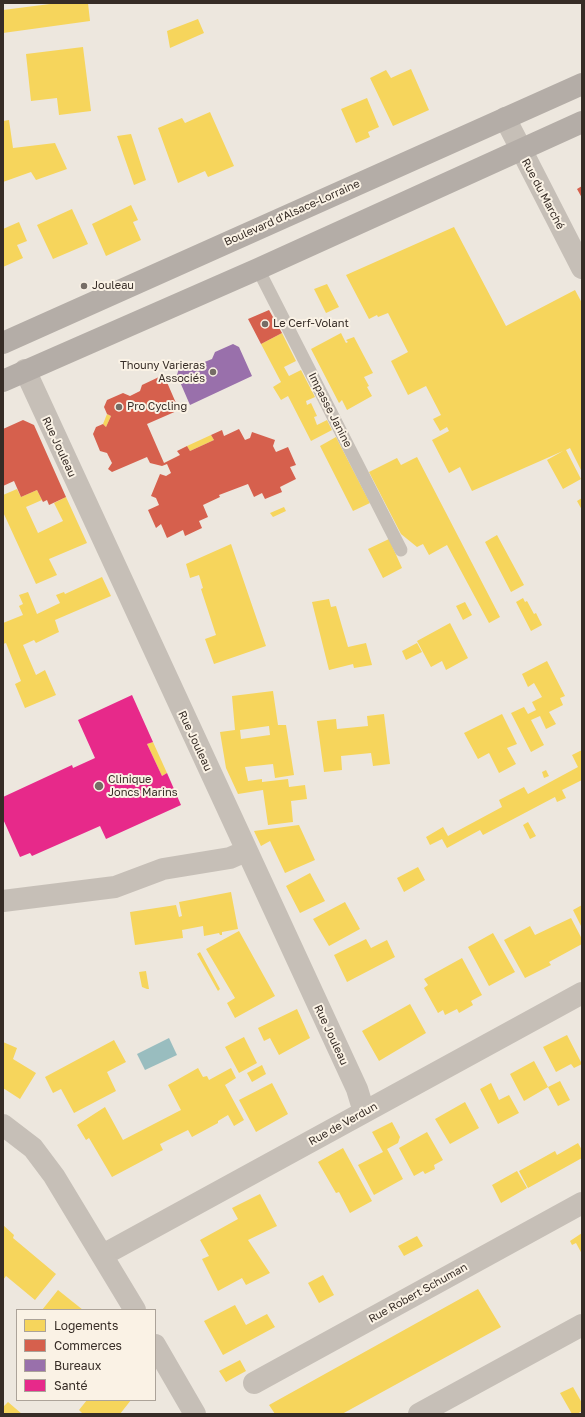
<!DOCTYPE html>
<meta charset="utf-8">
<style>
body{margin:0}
#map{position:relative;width:585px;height:1417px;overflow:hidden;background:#ede7de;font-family:"Golos Text",sans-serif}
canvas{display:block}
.frame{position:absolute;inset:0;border:4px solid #362c26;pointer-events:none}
.legend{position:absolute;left:16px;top:1309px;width:140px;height:92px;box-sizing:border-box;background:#faf2e5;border:1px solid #aca399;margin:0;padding:5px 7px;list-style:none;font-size:12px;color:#362c26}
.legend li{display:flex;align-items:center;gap:8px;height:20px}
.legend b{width:20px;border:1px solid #aca399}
</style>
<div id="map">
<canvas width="585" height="1417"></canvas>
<div class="frame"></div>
<ul class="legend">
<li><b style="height:11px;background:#f6d55c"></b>Logements</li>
<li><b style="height:11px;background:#d6604d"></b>Commerces</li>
<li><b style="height:11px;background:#9970ab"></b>Bureaux</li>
<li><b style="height:11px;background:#e7298a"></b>Santé</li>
</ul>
</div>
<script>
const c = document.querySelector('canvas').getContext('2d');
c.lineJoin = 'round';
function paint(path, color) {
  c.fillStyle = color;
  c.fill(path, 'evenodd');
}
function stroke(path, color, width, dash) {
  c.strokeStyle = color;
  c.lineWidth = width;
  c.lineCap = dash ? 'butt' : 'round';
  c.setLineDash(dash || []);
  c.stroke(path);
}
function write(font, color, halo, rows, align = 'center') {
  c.font = font + ' "Golos Text",sans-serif';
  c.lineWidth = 4;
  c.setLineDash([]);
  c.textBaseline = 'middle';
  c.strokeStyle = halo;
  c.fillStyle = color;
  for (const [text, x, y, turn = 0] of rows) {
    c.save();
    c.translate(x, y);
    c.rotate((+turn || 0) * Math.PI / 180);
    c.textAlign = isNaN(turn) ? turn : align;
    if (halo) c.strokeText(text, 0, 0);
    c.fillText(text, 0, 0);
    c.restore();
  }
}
paint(new Path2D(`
 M169,1038L177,1055L145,1070L137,1054Z`), '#99bdbf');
paint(new Path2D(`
 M58,3H88L90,21L3,33V10Z
 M198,19L204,33L170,48L167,31Z
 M83,47L91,111L59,115L57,98L31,101L26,54Z
 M411,69L429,110L393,126L370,78L386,70L391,78Z
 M367,98L379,127L368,132L370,137L356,143L341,109Z
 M210,112L234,166L208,177L205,171L178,183L158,128L182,118L185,123Z
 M9,120L13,148L55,143L67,169L36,180L31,172L3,182V121Z
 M131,134L146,180L134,185L117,136Z
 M131,205L138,220L133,222L141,240L106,256L92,224Z
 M72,209L88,244L53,259L37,225Z
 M19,222L27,241L17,245L23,258L3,267V229Z
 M454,227L506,326L575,290L582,303V472L570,448L566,450L581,479L563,489L547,460L563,451L472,491L460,467L449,473L432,440L449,431L447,427L440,431L433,419L441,415L426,386L408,395L391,361L408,352L388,313L378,317L377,315L369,319L346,275Z
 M327,284L339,307L326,313L314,289Z
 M282,333L296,361L284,367L289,376L301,370L315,397L306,401L307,405L311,403L317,416L314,417L317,425L327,420L332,430L311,441L288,396L281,400L273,387L281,382L261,344Z
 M341,333L346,343L348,342L346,340L354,337L373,373L364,377L369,386L367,387L372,396L347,410L342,400L339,403L311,349Z
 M107,414L111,416L106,427L103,424Z
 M211,435L214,440L190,451L187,446Z
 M336,437L370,503L353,511L320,446Z
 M417,457L500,617L489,623L447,545L429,555L423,544L417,547L401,534L369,472L397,458L401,465Z
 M17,489L21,497L37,490L42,500L26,507L38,533L63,521L54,503L66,497L87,543L49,559L57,575L36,584L3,512V495Z
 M582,498V510L577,501Z
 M284,507L286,511L273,517L270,513Z
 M497,535L524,585L511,592L485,542Z
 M389,539L402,568L383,578L368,549Z
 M231,544L266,646L214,664L205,639L216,635L201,589L203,588L199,575L190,578L186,564Z
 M102,577L111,596L55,620L59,632L36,643L34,640L23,645L36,675L45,670L56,695L25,708L15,684L21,681L6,643L3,644V623L23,615L19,606L23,604L19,595L28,592L37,614L60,603L56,595L64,592L65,594Z
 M523,598L525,602L527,601L534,614L536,613L542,625L531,631L516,602Z
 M329,599L331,607L336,606L348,647L366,643L372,665L354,668L353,664L329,670L312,602Z
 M465,602L472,615L463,620L456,606Z
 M450,623L468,658L446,670L442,661L431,667L417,641Z
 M417,643L422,652L406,660L402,651Z
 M547,661L565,696L560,698L563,705L549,712L556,724L546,729L540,716L531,720L544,745L531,752L511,713L524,707L528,714L536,710L532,702L542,697L534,683L528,687L522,674Z
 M273,691L278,725H286L294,775L275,778L273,764L245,767L248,781L262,779V782L288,779L289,787L305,785L307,799L291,801L293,822L268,825L263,790L238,794L226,768L220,732L235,730L232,696ZM269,726L270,735L241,739L240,730Z
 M384,714L390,764L373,766L371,753L341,756L342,770L324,772L317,721L336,719L337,729L368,726L367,716Z
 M502,714L517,744L507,748L516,764L499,773L489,753L478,759L464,733Z
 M153,742L167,773L162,776L147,744Z
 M582,750V780L562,790L566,798L557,802L555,797L483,835L480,830L447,848L442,839L430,845L426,837L443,827L448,836L502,807L499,800L524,787L528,794L578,767L572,755Z
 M546,770L549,776L544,778L542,772Z
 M528,822L536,836L530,839L523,825Z
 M299,825L315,860L285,873L270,841L261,846L254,831Z
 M418,867L425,880L404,892L397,878Z
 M310,873L325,901L300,913L286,886Z
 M231,892L238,929L222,932V935H220L219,933L204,936L203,926L182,930L183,938L135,945L130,912L176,905L179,917L182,916L179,902Z
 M345,902L360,929L329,946L313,919Z
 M582,905V928L573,910Z
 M571,918L582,939V944L549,962L551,965L525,978L504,940L530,926L535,935Z
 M239,931L275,996L235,1018L227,1003L235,998L206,949Z
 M493,933L515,972L489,986L468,947Z
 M366,939L371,948L387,940L395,957L347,982L334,955Z
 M200,952L220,989L218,991L197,954Z
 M462,958L482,995L471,1001L473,1005L459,1013L457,1009L445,1015L443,1010L438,1013L424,988L428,985L424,979Z
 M146,971L149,989H147L142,987L139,972Z
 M410,1004L426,1033L379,1061L362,1031Z
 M297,1009L310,1038L279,1055L270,1038L264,1041L258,1028Z
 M567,1035L582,1064L574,1068L571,1064L556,1072L543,1047Z
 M244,1037L257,1063L239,1073L225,1047Z
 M114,1040L126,1062L107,1072L116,1091L74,1113L61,1089L53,1093L45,1077Z
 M3,1042L17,1048L13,1059L36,1073L20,1099L3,1088Z
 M534,1061L548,1087L524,1101L510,1074Z
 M262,1065L266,1074L252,1082L247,1073Z
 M198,1068L203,1077L207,1076L209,1080L231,1068L236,1078L225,1085L244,1120L234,1126L228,1115L218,1121V1123L192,1137L188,1130L160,1144L163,1150L112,1177L89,1138L86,1140L77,1125L105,1107L123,1140L181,1110L168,1085Z
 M560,1081L570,1100L558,1106L548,1087Z
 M272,1083L288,1114L256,1132L239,1100Z
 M491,1083L499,1100L509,1095L519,1113L498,1124L480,1089Z
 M465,1102L479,1128L450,1144L435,1119Z
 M392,1122L400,1137L398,1143L387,1149L403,1179L374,1195L358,1165L383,1152L372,1132Z
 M427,1132L443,1160L434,1165L435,1169L425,1174L423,1171L414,1176L399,1148Z
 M578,1143L582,1150V1158L528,1188L519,1171L555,1151L557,1155Z
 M343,1148L372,1201L350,1213L339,1192L336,1193L318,1162Z
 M517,1171L527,1188L501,1203L492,1185Z
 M260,1194L277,1226L248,1240L270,1273L246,1285L242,1278L218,1291L202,1259L209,1256L200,1240L238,1219L232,1208Z
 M3,1225L14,1235L13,1238L56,1274L35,1300L6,1276L3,1280Z
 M582,1233V1254L576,1243L572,1245L570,1241Z
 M417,1236L423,1246L404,1256L398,1246Z
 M323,1275L334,1295L319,1303L308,1283Z
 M478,1289L501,1327L342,1414H275L269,1405Z
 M58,1290L83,1310H42Z
 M235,1305L246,1325L267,1314L275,1327L223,1355L204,1321Z
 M240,1360L246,1371L226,1382L219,1371Z
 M573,1387L582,1403V1411L577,1414H572L560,1393Z
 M87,1400H131L120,1414H83L79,1410Z
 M8,1402L22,1414H3V1407Z`), '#f6d55c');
paint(new Path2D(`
 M582,186V198L577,189Z
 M269,310L282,333L261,344L248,319Z
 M159,377L166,380L179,410L147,424L164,463L180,455L177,451L187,446L190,451L214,440L211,435L222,430L224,436L239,429L245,440L250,438L252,432L275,440L273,446L276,452L288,447L296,465L290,467L296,479L280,487L282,492L265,499L262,493L254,497L248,484L219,495L220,497L203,505L208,517L199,521L202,528L185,536L183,530L167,538L161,524L156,528L148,510L159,505L156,498L151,496L160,474L166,476L171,473L167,464L162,466L150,463L147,457L112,472L108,469L112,463L107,453L100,451L93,434L96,427L103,424L106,427L111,416L107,414L104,407L107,400L123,393L130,396L140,391L142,385Z
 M23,420L34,425L66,497L49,505L47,500L43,502L37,490L21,497L14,481L3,486V429Z`), '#d6604d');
paint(new Path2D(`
 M233,344L239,347L252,376L190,405L177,375L179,368L196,361L202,363L212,359L215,352Z`), '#9970ab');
paint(new Path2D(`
 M132,695L153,742L147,744L162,776L167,773L181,805L106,839L100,826L32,856L30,853L20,857L3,819V797L72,765L73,768L95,758L78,720Z`), '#e7298a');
stroke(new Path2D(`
 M258,269L401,550`), '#c6bfb7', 13);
stroke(new Path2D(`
 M505,118L582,268
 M25,370L357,1089L364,1112
 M3,901L115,887L163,869L230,858L246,851
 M103,1255L582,993
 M254,1383L582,1203
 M419,1414L582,1325`), '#c6bfb7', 22);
stroke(new Path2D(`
 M3,1125L33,1148L54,1176L135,1310
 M155,1345L195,1414`), '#c6bfb7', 22);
stroke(new Path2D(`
 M3,343L582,84
 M3,381L258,269L582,122`), '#b4ada7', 22);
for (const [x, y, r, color] of [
 [84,286,4,"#766d66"],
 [265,324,4,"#766d66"],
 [213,372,4,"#766d66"],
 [119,407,4,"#766d66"],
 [99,786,5,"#766d66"]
]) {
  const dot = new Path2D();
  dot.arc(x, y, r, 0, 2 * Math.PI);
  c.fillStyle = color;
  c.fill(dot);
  stroke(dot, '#faf2e5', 1.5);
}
write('11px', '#362c26', '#faf2e5', [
 ["Rue du Marché",543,194,62],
 ["Boulevard d'Alsace-Lorraine",292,213,-24],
 ["Impasse Janine",330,410,63],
 ["Rue Jouleau",59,447,65],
 ["Rue Jouleau",195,741,65],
 ["Rue Jouleau",331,1035,65],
 ["Rue de Verdun",343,1124,-29],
 ["Rue Robert Schuman",418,1293,-29]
]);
write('11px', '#362c26', '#faf2e5', [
 ["Jouleau",92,286],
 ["Le Cerf-Volant",273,324],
 ["Thouny Varieras",205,366,"right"],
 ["Associés",205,379,"right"],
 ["Pro Cycling",127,407],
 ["Clinique",108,780],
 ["Joncs Marins",108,793]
], 'left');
</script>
